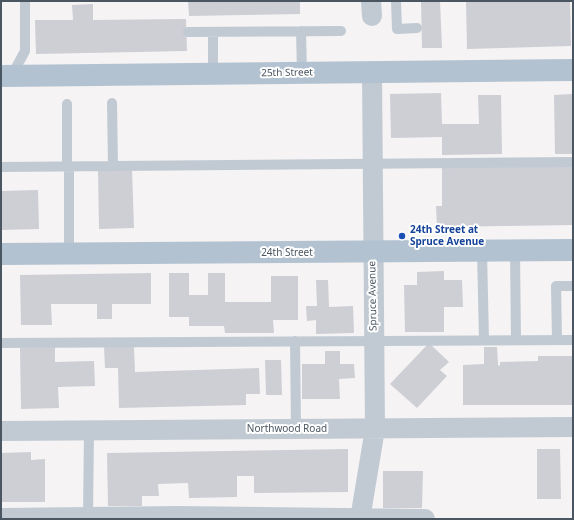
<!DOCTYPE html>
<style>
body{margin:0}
#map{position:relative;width:574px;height:520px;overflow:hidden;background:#f5f3f3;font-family:"Noto Sans",sans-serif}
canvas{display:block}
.frame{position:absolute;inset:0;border:2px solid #4a5661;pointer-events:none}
</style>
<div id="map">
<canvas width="574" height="520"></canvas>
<div class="frame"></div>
</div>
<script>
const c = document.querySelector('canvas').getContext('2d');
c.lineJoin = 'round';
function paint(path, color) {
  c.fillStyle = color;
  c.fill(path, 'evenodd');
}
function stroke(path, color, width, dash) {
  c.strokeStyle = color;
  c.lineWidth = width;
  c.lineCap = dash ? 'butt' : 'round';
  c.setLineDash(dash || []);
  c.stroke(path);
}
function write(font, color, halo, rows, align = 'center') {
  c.font = font + ' "Noto Sans",sans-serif';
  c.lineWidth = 4;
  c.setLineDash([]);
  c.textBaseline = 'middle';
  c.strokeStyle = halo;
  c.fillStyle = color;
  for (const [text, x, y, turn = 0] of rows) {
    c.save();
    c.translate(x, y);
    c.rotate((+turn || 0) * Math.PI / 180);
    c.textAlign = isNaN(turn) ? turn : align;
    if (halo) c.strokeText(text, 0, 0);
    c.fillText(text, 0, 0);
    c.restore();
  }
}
paint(new Path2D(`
 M188,1H300V14L189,16Z
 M421,1H440L442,48H422Z
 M466,1H570L571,46L467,49Z
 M93,4V20L186,19L187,51L36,54L35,20H73L72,5Z
 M441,93L442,124H479L478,95H501L502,154L442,155V137L391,138L390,94Z
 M573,94V154H555L554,95Z
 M573,164V225L437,227L436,206H442V166Z
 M132,169L134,228L99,229L98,170Z
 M38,190L39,229L1,230V191Z
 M444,271V280H462L463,307H444V332H405L404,285H417V272Z
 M151,273V304H112V319H97V304H51L52,325H21L20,275Z
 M169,273H189V295H208V273H225V302H271V276H298V320H273L274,333H225L224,326H189V317H169Z
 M316,280H328L329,307L353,306L354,333L316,334V320L307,321L306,306H317Z
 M429,343L449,362L440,370L447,376L417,408L390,384Z
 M55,347V362L94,361L95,386L58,387L59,408L21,409L20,348Z
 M104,347H134L135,372L259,368L260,394H246V405L119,408L118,368H105Z
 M484,347H497L498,365L500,366V362L538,361V356H573V405H463V365L484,364Z
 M325,351H340V364H354L355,378L339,379L340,399H302V364H325Z
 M265,360H281L282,395H266Z
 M348,449V492L254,493V476H237V497L189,498L188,483L158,484L159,496H142V506H108L107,453Z
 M537,449H560L561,499H537Z
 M31,452V460L45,459V502H1V453Z
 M383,471H423L422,508H383Z`), '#cdcfd5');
stroke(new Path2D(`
 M396,1L397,29L417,28
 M301,31L302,73
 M188,32L341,31
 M213,74V32
 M12,75L25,51V1
 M112,103L113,166
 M67,104V167
 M1,167L573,162
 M69,167V254
 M482,251L484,340
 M515,251L516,340
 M557,340L556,286H573
 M295,341L296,429
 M1,343L573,340
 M88,517L89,431`), '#c1cad2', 10);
stroke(new Path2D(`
 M371,1L372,16
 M1,431L573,427
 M1,518L178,516L425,519
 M360,519L375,429L372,72`), '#c1cad2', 20);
stroke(new Path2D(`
 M1,76L573,70
 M1,254L573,250`), '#b3c2d1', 22);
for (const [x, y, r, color] of [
 [402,236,4,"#1a4fb4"]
]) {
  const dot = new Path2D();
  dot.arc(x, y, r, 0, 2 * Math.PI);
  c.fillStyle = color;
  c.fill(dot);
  stroke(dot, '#fff', 1.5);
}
write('10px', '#4a5661', '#fff', [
 ["25th Street",287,73,-1],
 ["24th Street",287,253],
 ["Spruce Avenue",373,296,-91],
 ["Northwood Road",287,429]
]);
write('bold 10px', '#164399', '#fff', [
 ["24th Street at",410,230],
 ["Spruce Avenue",410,242]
], 'left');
</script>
